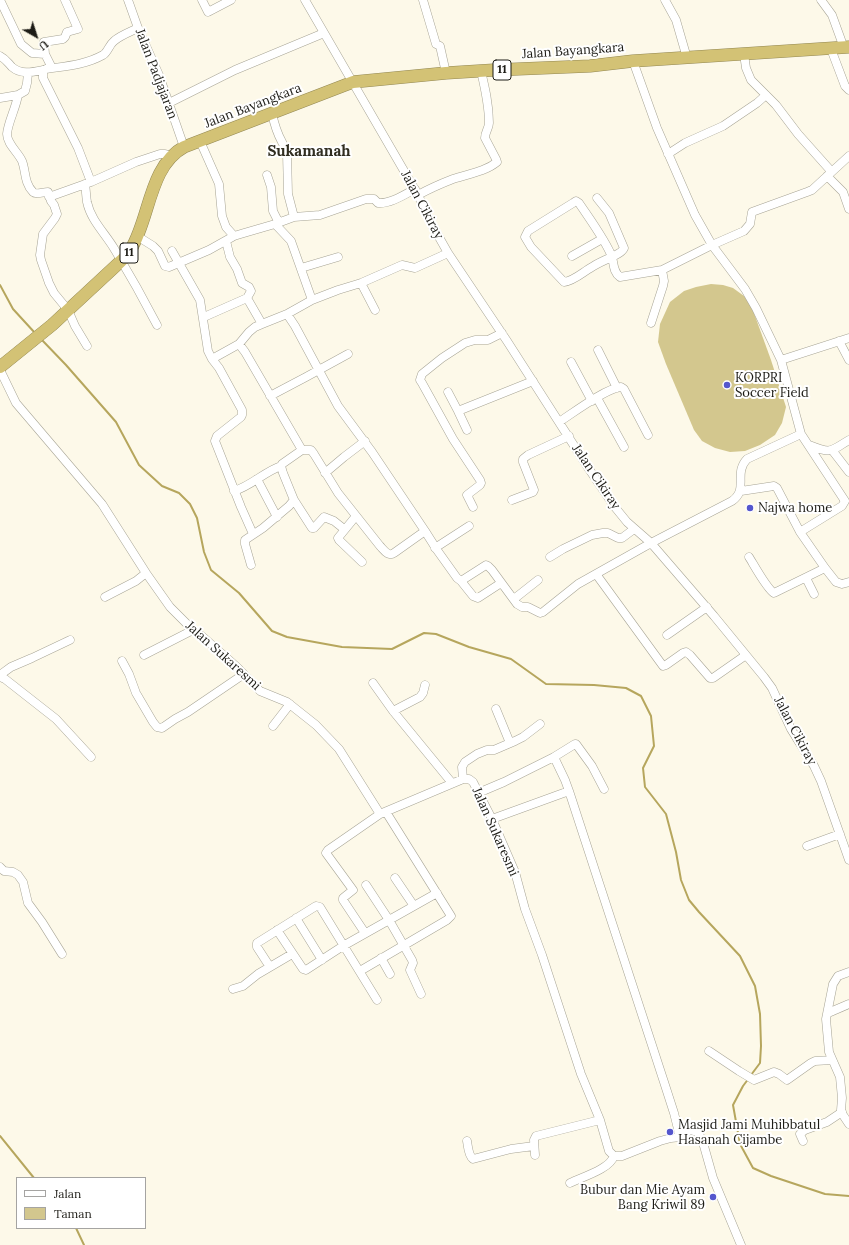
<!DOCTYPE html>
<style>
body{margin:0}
#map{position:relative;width:849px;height:1245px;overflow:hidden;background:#fdf9e9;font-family:Lora,serif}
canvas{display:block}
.legend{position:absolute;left:16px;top:1177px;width:130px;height:52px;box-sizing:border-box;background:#fff;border:1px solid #a5a4a2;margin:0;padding:5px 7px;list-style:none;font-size:12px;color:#1d1c16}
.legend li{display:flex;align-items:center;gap:8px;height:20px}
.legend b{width:20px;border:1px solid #a5a4a2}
.north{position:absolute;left:16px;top:16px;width:40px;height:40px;-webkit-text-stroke:3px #fff;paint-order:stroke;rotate:141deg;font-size:11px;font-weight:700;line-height:16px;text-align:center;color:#1d1c16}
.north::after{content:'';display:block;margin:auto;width:14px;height:18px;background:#1d1c16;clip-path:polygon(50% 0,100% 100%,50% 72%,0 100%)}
</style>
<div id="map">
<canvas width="849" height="1245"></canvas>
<ul class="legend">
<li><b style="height:5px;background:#fff"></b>Jalan</li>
<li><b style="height:11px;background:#d3c78e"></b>Taman</li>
</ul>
<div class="north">U</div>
</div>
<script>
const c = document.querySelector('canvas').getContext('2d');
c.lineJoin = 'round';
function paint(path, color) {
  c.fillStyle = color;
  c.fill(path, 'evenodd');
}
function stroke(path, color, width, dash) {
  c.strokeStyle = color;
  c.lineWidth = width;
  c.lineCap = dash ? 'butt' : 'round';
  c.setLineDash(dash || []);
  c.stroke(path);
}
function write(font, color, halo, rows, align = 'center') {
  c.font = font + ' Lora,serif';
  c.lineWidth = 4;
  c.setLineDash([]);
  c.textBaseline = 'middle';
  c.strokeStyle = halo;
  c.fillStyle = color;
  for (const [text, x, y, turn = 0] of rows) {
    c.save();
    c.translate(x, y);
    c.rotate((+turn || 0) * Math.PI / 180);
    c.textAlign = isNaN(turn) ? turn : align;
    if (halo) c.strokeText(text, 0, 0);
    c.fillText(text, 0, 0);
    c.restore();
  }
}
paint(new Path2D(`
 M711,284L723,285L733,288L744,296L751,305L771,360L786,407L782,423L775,435L760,445L745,451L730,452L715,448L702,441L694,430L666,364L658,342L660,324L670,302L684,291L696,287Z`), '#d3c78e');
stroke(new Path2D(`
 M0,285L13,309L35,333
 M41,339L66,365L116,422L139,465L162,486L179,493L190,504L197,518L204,552L211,570L239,593L272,631L287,637L342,647L392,649L424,633L436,634L469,647L511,659L546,684L594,685L626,688L641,696L651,716L654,746L643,768L645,787L666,814L676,852L681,880L689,900L699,912L740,956L755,986L760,1014L761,1046L760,1063L751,1075
 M749,1078L743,1086L733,1105L740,1144L753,1168L771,1176L825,1194L849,1196
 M0,1136L34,1178
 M76,1228L84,1245`), '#b6a65d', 2);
const minor = new Path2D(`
 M0,0L21,44L32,53L45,54L52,68
 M128,0L138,28L159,75L184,147
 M202,0L208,12L231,0
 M305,0L418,195L431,223L448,253L507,341L589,469L614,506L627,522L651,543L714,616L764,677L772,688L791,729L814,766L821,781L849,860
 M423,0L436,44L440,46L446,73
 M665,0L676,20L687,58
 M821,0L832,15L844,48
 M831,49L845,86L849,90
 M45,54L44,42L63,39L65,37L67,32L78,29L65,0
 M744,54L746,68L751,80L776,105L798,134L831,171
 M0,56C6,59 8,63 12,67C21,75 33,72 43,70
 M28,73L27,83L25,91L18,95C16,108 8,122 7,134C7,144 18,152 22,161C26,171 24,183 33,192C36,195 43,192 48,192L51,201L54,205L57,214L55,218L43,234L40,255L41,260L49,283L54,293L68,310L75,326L87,346
 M0,98L18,95
 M169,103L235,70L324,33
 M272,113C274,123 277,133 282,142C284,146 286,148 287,153L288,194L294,217
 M200,141L219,184L222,216L226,227L234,236
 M668,154L685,143L723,126L757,103L766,95
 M267,175L271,187L273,211L279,223
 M827,176L843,192L849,209
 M91,182L78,148L43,78V71L46,69C66,66 85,65 103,55C108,52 109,45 114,41C121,35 130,32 138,28
 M85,184C86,190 86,196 87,202C91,221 106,234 115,250C130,275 144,300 157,325
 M418,195C429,189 440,184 453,179C467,174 485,172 497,162L496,159L485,138C485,132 489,128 489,123C489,105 485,88 481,71
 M49,197L91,182L136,162L160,154H165L171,156
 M597,198L609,213L624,248C622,253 617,254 612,257C605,260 598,263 592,267C583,272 574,281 564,282L531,247L525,237L528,231L573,203L576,201L579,203C589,218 606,241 612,257C614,264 613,272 620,277L662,270L712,245L744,231L750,224L752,212L807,192L812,190L849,156
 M275,224L291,241L312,300
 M137,236L153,246L158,251L165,266L169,267L209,250L234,236L244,233L275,224L294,217L320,215L366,199H374L378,203C390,204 404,195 415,189
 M226,241L230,257L237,269L242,283L249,287L251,291L247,298
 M172,251L200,300L208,351L212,359L219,368L242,410V415L241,417L217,436L215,441L241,507L253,534
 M572,256L602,239
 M301,268L338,257
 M361,283L375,310
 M287,314L312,300L338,290L361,283L402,265L415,268L448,253
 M204,317L247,298L262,324L287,314L295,326L338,406L372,452L425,531L437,550L457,578L461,581L486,565L488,566L492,570L517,604L522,607H528L540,613L543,612L578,584L651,543L732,501C749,489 733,474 747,459L801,434L781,360L756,308L745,289L712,245L695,215L657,128L633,61
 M651,323L663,286L664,281L662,270
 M839,341L849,360
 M598,350L617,388
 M212,359L239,344L249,332L255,327L262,324
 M781,360L849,338
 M571,362L592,401
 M0,370L16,403L102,504L146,573L170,607L193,630L203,637L237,667L260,691L287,702L316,725L339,749L380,814L463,779H469L473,782L492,819L515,872L525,909L542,955L581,1074L600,1120L609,1151L614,1156H622L660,1141L671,1138L680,1137L690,1130L697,1132L702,1139L713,1178L741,1245
 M448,392L458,411L467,430
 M270,396L306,377L348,354
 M597,398L624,447
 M458,411L533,381
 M559,422C573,413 606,388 621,387L624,389L648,435
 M809,445C832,454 829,452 849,440
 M302,450H311L314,454L338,493L380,546C384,550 388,557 394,553L425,531
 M832,450L849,472
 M325,473L344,457L365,441
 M257,479L277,517
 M234,491C251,486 264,472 281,466L282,464L302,450L245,352L239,344
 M741,491L774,486L777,488L800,532L825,568L836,582L842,584L849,582
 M294,500L312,528H314L324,517L334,521L344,529
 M512,500L533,492L534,490L523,462V459L528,455L569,436
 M473,507L467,495L480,485L481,483L480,480L453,439L422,383L420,380L422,374L442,358L465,343L475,340H488L502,333
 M356,516L338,538L339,540L362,562
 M800,532L842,506L845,501L801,434
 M435,548L469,526
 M550,557L563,549L592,535L603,533H608L618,538H622L634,529
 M749,557C754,565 767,589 774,593L825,568
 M251,565L245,544V540L263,528L289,506L294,500L283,473L281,466
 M596,574L663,666L666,665L683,653L686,652L690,655L710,678H713L746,655
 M806,578L814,594
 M461,581L473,596L478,598L501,583
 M105,597L136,581L146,573
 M514,599L538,580
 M667,635L707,607
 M144,655L193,630
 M122,661L129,674L136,693L153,722L157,727L162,728L175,719L188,712L244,674
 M0,675L11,667L32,658L70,640
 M0,677L5,679L56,719L91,757
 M373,683L393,711L452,783
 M496,709L510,743
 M393,711L420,697L423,693L425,685
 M273,726L290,704
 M554,757L575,744H576L592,766L604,789
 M463,779L462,767L465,762L477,754L487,750H494L515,741L523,737L540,724
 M478,793L504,782L554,757L565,780L569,791L664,1082L674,1113L680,1137
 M492,819L569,791
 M807,846L840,834
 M0,867L4,871L13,872L18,875L23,882L28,903L42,922L62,954
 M395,878L414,906
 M366,885L389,920L412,960L413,963L410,970L421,994
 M296,918L322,960
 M277,930L303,969L306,970L343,946L437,893
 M365,933L343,900V898L353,890L326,853L328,850L380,814
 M381,958L390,974
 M270,967L257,947V943L316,906L320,907L377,1000
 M360,971L447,920L451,916L386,812
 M849,972L838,976L833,984L826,1019L829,1052L840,1077L842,1098L841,1110L843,1115L849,1124
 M233,989L243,986L258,974L292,954
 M828,1013L849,1004
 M709,1051L739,1071L754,1080L774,1072L779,1074L787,1080L811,1063L815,1061L832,1060
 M467,1141C468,1146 468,1155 473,1159L511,1149L534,1146
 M803,1141L800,1134L805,1130L827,1122L842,1112
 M535,1155L534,1140L536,1136L600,1120
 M570,1183C582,1177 610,1169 614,1156`);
const highway = new Path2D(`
 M0,367L52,325L121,261C125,257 129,254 131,249C150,218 149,166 184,147L353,82L446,73L494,70L590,66L633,61L849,47`);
stroke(minor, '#a7a495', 9);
stroke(highway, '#938854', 13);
stroke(minor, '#fff', 8);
stroke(highway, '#d3c275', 12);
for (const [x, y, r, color] of [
 [727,385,4,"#5456cd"],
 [750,508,4,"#5456cd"],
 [670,1132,4,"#5456cd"],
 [713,1197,4,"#5456cd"]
]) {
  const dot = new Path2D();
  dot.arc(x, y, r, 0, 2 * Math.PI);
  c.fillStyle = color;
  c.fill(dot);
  stroke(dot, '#fff', 1.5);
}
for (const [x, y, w] of [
 [502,70,18],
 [129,253,18]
]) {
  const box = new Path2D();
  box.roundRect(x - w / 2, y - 10, w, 20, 3);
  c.fillStyle = '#fff';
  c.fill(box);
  stroke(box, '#1d1c16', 1);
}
write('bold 12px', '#1d1c16', null, [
 ["11",502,70],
 ["11",129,253]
]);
write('13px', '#1d1c16', '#fff', [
 ["Jalan Bayangkara",573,51,-4],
 ["Jalan Padjajaran",156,74,69],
 ["Jalan Bayangkara",253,106,-21],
 ["Jalan Cikiray",422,205,62],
 ["Jalan Cikiray",596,477,56],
 ["Jalan Sukaresmi",223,656,42],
 ["Jalan Cikiray",795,731,62],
 ["Jalan Sukaresmi",495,832,66]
]);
write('13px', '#1d1c16', '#fff', [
 ["KORPRI",735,378],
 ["Soccer Field",735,393],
 ["Najwa home",758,508],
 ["Masjid Jami Muhibbatul",678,1125],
 ["Hasanah Cijambe",678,1140],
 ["Bubur dan Mie Ayam",705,1190,"right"],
 ["Bang Kriwil 89",705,1205,"right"]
], 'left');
write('bold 15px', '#312e21', '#fff', [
 ["Sukamanah",309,152]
]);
</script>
